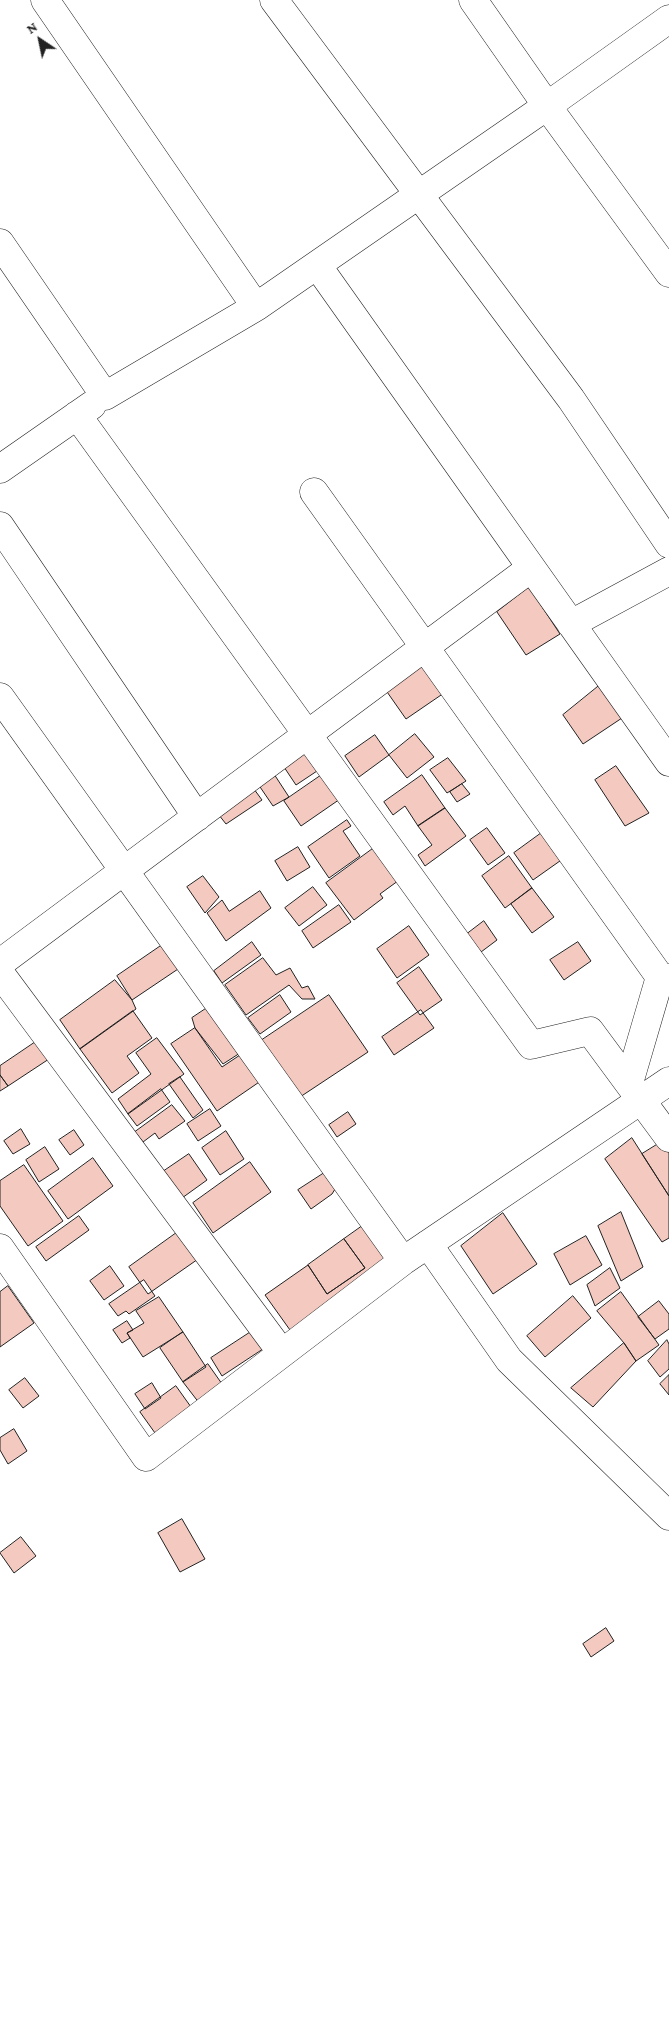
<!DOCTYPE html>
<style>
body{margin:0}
#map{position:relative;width:669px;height:2035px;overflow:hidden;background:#fff;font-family:"Crimson Pro",serif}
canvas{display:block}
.north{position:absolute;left:15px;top:15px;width:50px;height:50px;-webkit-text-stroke:4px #fff;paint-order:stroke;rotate:326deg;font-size:14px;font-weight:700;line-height:20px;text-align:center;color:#222}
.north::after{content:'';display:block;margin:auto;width:18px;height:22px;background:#222;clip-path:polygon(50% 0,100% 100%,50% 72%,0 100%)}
</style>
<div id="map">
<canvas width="669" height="2035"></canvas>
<div class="north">N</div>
</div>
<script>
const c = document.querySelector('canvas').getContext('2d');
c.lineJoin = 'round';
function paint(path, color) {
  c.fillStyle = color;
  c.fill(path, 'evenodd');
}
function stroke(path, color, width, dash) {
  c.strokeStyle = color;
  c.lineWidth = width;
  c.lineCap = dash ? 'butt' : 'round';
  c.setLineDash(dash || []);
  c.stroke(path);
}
const building = new Path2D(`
 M529,587L560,634L526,655L497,612Z
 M423,663L444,693L406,719L385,689Z
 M600,685L622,718L583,744L563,715Z
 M415,734L434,757L407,778L389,755Z
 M375,735L389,755L359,777L345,756Z
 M302,750L317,771L296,785L282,764Z
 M448,758L466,781L447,793L430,770Z
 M616,766L649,813L625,826L595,780Z
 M272,771L289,797L273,806L256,781Z
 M326,772L343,797L301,826L284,801Z
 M422,775L445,808L418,826L405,806L393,815L384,802Z
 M462,784L470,794L457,802L450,792Z
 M251,785L262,800L226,824L215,810Z
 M445,808L466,836L425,866L418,855L432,845L418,826Z
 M347,820L351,826L343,831L360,856L329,878L308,847Z
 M487,828L505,853L488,865L470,840Z
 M547,829L567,856L533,880L514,853Z
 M378,845L402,878L380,894L383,898L354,920L326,883Z
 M298,847L310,867L287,881L275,861Z
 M509,856L532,888L505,908L482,876Z
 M203,876L219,897L205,913L187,887Z
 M313,887L327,905L299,926L285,908Z
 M532,888L554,917L532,933L511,904Z
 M260,891L271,908L226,941L207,913L222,900L229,911Z
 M339,905L351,922L313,948L302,931Z
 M484,921L497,940L481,952L467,934Z
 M409,926L429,955L397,978L377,949Z
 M168,941L184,965L132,1000L117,976Z
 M252,942L261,955L222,983L214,971Z
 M578,942L591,961L564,980L550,960Z
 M263,958L276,975L290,968L302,988L308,986L315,999H302L289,985L246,1015L225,985Z
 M419,967L442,1000L420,1015L397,983Z
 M115,980L132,1000L136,1009L80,1049L60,1020Z
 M280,995L291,1012L260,1034L248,1018Z
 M329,995L368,1052L300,1097L262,1040Z
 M210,1006L240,1053L223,1064L195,1028L192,1018Z
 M421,1010L434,1028L394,1055L382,1037Z
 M133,1011L152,1038L127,1056L139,1073L112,1093L80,1049Z
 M195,1028L222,1067L249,1049L268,1076L217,1111L171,1044Z
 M157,1038L184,1074L128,1114L118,1099L151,1074L136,1053Z
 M40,1039L52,1057L8,1086L0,1075V1066Z
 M0,1075L8,1086L0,1091Z
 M180,1077L203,1110L193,1118L169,1084Z
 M161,1089L170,1102L137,1126L128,1114Z
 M172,1105L185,1121L159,1139L155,1133L143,1142L135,1132Z
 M210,1109L221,1126L198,1141L187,1124Z
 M348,1112L356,1124L337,1137L329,1125Z
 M21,1129L30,1144L13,1154L4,1141Z
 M74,1130L84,1145L70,1155L59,1140Z
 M226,1131L244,1159L220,1175L202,1148Z
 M632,1138L669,1196V1238L662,1242L605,1159Z
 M663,1141L669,1149V1196L642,1154Z
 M45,1147L59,1169L39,1182L26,1160Z
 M189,1154L207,1180L182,1198L164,1171Z
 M93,1158L113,1186L68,1219L48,1191Z
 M250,1162L271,1192L213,1233L193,1203Z
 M24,1165L63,1221L28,1246L0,1206V1181Z
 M332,1168L340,1181L332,1194L311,1209L298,1190Z
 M621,1212L643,1267L621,1281L598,1226Z
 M503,1213L537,1264L493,1294L461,1246Z
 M79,1216L89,1230L46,1261L36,1247Z
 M368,1222L398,1265L295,1337L265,1295L308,1265L327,1294L365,1268L344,1239Z
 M182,1229L201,1257L148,1294L129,1267Z
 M586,1236L602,1265L570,1285L554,1254Z
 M344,1239L365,1268L327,1294L308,1265Z
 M110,1266L124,1286L104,1300L90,1281Z
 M610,1268L620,1288L595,1306L587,1285Z
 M144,1280L155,1296L129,1314L126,1311L118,1316L109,1304Z
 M8,1286L34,1323L0,1347V1292Z
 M621,1292L659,1345L636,1361L624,1343L597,1311Z
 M573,1296L591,1318L545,1357L527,1336Z
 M159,1297L183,1332L143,1357L127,1333L144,1323L136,1311Z
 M659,1301L669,1314V1329L655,1339L638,1317Z
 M127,1321L133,1330L127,1333L130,1338L122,1343L113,1330Z
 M260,1326L272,1343L222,1376L211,1358Z
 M183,1332L206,1367L183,1382L160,1348Z
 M667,1340L669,1344V1369L660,1377L648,1361Z
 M624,1343L636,1361L593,1407L571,1388Z
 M208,1364L227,1391L203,1408L183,1382Z
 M669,1375V1395L660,1384Z
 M25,1378L39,1396L23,1408L9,1390Z
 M152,1383L161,1398L145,1409L135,1394Z
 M176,1386L196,1414L160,1440L140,1412Z
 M14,1429L27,1451L8,1464L0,1450V1438Z
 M182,1519L205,1559L180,1572L158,1533Z
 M21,1537L36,1556L14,1573L0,1553Z
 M606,1628L614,1641L591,1657L583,1644Z`);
paint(building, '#f3c9c0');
stroke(building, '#222', 1);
const minor = new Path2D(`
 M45,0L256,307L547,106L669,273
 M274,0L571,399L669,544
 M473,0L547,106L669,19
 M0,243L105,396L256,307
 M317,265L669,762
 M77,415L531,1045L590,1031L669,1138
 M0,469L92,405
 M314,492L660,977L669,978
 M0,526L197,817
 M571,624L669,571
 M0,697L403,1261L669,1081
 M0,963L531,568
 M0,973L282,1353
 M629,1083L660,977
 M428,1244L509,1360L669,1516
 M0,1248L146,1457L403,1261`);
stroke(minor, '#222', 29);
stroke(minor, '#fff', 28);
</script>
